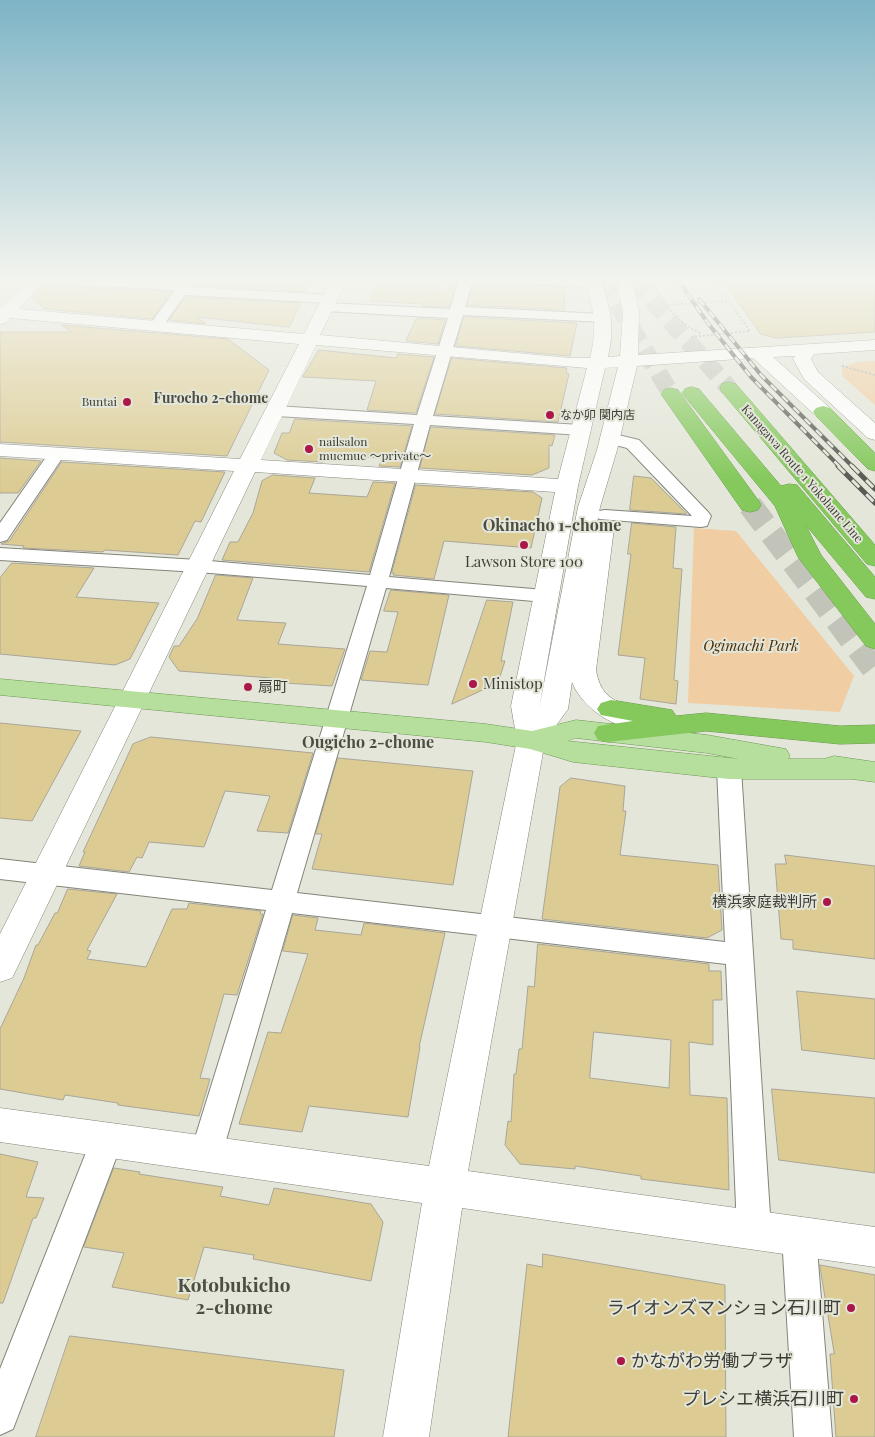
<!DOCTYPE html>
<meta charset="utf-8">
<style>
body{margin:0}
canvas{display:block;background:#e4e6d9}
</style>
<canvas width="875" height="1437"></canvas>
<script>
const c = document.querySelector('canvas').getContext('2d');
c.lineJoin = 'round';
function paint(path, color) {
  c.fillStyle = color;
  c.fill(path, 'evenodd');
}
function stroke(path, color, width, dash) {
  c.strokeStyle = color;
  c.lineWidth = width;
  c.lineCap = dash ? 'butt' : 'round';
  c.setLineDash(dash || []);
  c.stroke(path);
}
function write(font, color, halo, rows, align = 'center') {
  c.font = font + ' "Playfair Display","Noto Sans JP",serif';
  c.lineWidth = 4;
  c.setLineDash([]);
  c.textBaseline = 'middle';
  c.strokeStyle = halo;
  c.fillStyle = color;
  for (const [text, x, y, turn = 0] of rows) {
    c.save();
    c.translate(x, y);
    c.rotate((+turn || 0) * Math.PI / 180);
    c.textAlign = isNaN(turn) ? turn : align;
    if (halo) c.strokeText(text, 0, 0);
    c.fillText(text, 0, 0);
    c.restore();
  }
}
paint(new Path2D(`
 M875,361V405L842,376V368L856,362Z
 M694,528L736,531L854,676L840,712L688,703Z`), '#f0cda2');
const building = new Path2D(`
 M48,280H51L59,286L171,292L152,319L45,309L32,298Z
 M197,280H310L305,292L194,285Z
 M380,280H441L436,293L455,287L449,307L422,306L423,304L371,301Z
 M475,280L565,287L564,310L467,305Z
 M723,280H875V332L776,338L761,334Z
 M186,297L301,303L289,327L197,317L206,324L169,320Z
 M464,317L577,323L570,356L456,346Z
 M417,318L445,320L438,344L406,341Z
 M62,325L228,339L269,370L227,456L0,442V332H71Z
 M319,350L396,358L398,354L434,357L416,413L367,410L376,381L303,377Z
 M452,358L567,368L566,372L569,374L558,422L435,414Z
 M295,419L412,426L400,467L379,466L382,458L326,455L323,462L287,460L274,453L282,433H289Z
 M431,427L555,435L552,446L549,445V468L532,475L420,468Z
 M0,458L41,461L18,493H0Z
 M62,462L225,472L201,522L195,521L178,555L105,550L103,552L23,548L24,546L1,544L9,541Z
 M273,475L315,478L309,493L367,497L373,482L395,483L369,572L222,560L230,542H238L253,513L262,481Z
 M634,476L651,478L687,514L630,510Z
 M416,485L533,492L542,498L531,548L444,541L434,579L393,575L394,573H392Z
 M632,523L676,527L673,568L682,569L674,680L678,681L676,704L640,699L645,658L618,655L631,554H628Z
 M12,563L94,568L76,597L159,603L130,659L115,665L0,654V578Z
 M216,575L253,578L237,620L286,623L278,644L345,649L332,686L269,682L271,678L179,671L169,657L174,646H179L197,619Z
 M391,590L449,595L428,685L361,680L370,651L387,652L398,612L384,611Z
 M487,600L513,602L501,661H505L498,683L452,704Z
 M0,723L81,731L32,821L0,818Z
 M151,737L313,753L288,833L257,831L270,796L225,791L204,847L149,842L142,858L137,857L129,872L79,866L85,852H83L133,744Z
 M338,758L473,771L453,885L312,869L322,834H316Z
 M571,778L625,786L623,811H626L620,855L718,865L722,930L707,938L542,919L560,787Z
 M785,855L875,866V959L793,949V940L781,939L775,864H786Z
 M68,889L117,894L87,950L91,951L87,959L146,967L172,909H187L189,903L261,911L260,914H263L237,995L224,994L200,1078L210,1079L199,1116L118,1105V1103L65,1095L63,1100L0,1089V1029L24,978L36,945H38L55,913H57Z
 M293,915L318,918L315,930L361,935L364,923L445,933L419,1047H420L408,1117L309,1106L302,1132L239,1124L268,1032L281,1033L308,954L283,951Z
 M538,944L709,964V971H721L722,1000H713V1045L689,1042L690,1095L727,1098L729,1190L641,1179V1176L575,1166V1169L520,1164L505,1145L508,1121L511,1122L514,1074H516L519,1049H522L528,986L534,987ZM594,1032L671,1040L669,1088L590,1078Z
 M797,991L875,999V1059L802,1050Z
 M772,1089L875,1098V1173L779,1160Z
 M0,1154L38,1162L26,1197L44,1198L36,1218H33L3,1303H0Z
 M114,1168L140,1172L139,1174L223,1187L220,1196L269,1205L274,1188L371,1204L383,1222L371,1281L253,1259L254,1255L204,1247L188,1300L112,1287L124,1253L84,1247Z
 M543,1254L725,1285L726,1437H508L527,1264L542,1267Z
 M820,1265L875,1275V1437H836L830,1354H834Z
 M70,1336L344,1370L334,1437H36Z`);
paint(building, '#dccc94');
stroke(building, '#a9a599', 1);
stroke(new Path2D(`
 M603,280L671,394
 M634,280L729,388`), '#c2c4b9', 18, [18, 9]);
stroke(new Path2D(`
 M750,505L875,671`), '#c2c4b9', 24, [24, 12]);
const minor = new Path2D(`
 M53,280H134L180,283L182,280H195L190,287L329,295L336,299L329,303L185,295L160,330H150L148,327L175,290L59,284Z
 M459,280H473L465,307L603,314L610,318L603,322L463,315L433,416L581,425L587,427L589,430L587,433L581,435L430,425L389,577L545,590L552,592L555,596L552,600L545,602L386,588L297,893L725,942L717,769L721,763L729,761L737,763L741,769L771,1230L766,1242L754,1246L742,1242L737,1230L726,964L292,913L222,1154L217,1164L206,1169L195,1164L190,1154L266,910L0,879V859L272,890L367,586L198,572L0,560V548L198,560L370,575L414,424L276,416L270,414L268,411L270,408L276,406L417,415L448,318L325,311L318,307L325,303L450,309Z
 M526,280H599L601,283L594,287L532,284Z
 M610,433L639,440L708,512L711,516L707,526L701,527L599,519L596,515L599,511L605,510L692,516L627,448L604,442L602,438L604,434Z
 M57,449L63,450L65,454L7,540L0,542V523L51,450Z
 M107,1126L118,1130L123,1140L13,1429L0,1435V1369L91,1140L96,1130Z
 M799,1220L811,1224L816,1236L832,1437H794L782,1236L787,1224Z`);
const tertiary = new Path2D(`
 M29,280H46L19,309L304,334L331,280H347L320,335L571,358H590C598,326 594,310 584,280H600C611,310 615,325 608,357L620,356L623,312L616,280H632L639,312L638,355L875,340V350L814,354L811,359L818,372L875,423V440L868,438L804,379L793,359L795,356L773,357L830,408L833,412L830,416L823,418L816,416L753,358L637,366L617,450L600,507L597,523L603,521L611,523L614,528L596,670C603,712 633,697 648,720L644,726C617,734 581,706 572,682L568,709L545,741L468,1171L875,1227V1267L462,1208L429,1437H383L422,1203L0,1142V1108L429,1166L517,740L511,706L555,492L255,472L17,968L12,978L0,982V934L234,471L0,456V444L240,459L299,344L10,318L6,323L0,324V307H2ZM316,345L587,368L558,479L261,460ZM618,367L597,450L578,507L539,709L578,486L605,368Z`);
const primary = new Path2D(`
 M0,679L486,724L532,731L576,720L707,735L786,749L790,756L788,759H824L834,756L875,762V782L852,779H729L573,762L530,749L486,742L0,695ZM576,738L707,753L739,759L567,741Z`);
const motorway = new Path2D(`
 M729,382L736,384L875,545V566L867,564L722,392L720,388L722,384Z
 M692,387L699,389L781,486L789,484L797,485L875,577V599L866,597L805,524L821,555L875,624V649L866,646L798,557L775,506L685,397L682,393L685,389Z
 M671,388L678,390L758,500L761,505L758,510L750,512L742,510L661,394L664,390Z
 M823,406L830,408L875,453V471L868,469L816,416L813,412L816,408Z
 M611,700L672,710L676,716L706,713L840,726L875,725V743L840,744L706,731L608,742L598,740L594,733L598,726L633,721L601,715L597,709L601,703Z`);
stroke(minor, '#838579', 2);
stroke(tertiary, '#838579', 1);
stroke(primary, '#6b9850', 1);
stroke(motorway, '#6b9850', 1);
stroke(new Path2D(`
 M651,280C665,306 674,320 702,334
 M714,280L750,331
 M665,305L729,301
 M691,337L750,331
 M842,366L875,375`), '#adafa4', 2, [2, 2]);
paint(minor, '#fff');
paint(tertiary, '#fff');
paint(primary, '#b6df9e');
paint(motorway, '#85c95d');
const railFar1 = new Path2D(`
 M678,280L707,322L751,377L840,467
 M699,299L761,375L853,467`);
const rail = new Path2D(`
 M838,466L875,503
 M852,466L875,489`);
stroke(railFar1, '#595a53', 4);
stroke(rail, '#595a53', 5);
stroke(railFar1, '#e4e6d9', 2.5, [8]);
stroke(rail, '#e4e6d9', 3, [10]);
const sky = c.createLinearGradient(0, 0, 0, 481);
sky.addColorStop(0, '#7db4c5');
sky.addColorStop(0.58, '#f3f4ee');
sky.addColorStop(1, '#f3f4ee00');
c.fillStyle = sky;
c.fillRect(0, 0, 875, 481);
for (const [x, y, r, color] of [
 [127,402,5,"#ab1747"],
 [550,415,5,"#ab1747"],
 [309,449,5,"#ab1747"],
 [524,545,5,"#ab1747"],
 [473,684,5,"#ab1747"],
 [248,687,5,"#ab1747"],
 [827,902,5,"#ab1747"],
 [851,1308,5,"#ab1747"],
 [621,1361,5,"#ab1747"],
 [854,1399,5,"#ab1747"]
]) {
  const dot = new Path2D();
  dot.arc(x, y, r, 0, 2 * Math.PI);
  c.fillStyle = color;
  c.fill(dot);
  stroke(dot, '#e4e6d9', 2);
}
write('12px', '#3c3d37', '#e4e6d9', [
 ["Buntai",117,402,"right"],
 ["なか卯 関内店",560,415],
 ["nailsalon",319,442],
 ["muemue ～private～",319,456]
], 'left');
write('12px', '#3c3d37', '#e4e6d9', [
 ["Kanagawa Route 1 Yokohane Line",802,474,49]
]);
write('bold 14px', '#4c4e43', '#e4e6d9', [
 ["Furocho 2-chome",211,399]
]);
write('15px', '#3c3d37', '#e4e6d9', [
 ["Lawson Store 100",524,562,"center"],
 ["Ministop",483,684],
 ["扇町",258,687],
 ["横浜家庭裁判所",817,902,"right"]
], 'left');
write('italic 15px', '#4b310b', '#e4e6d9', [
 ["Ogimachi Park",751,646]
]);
write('bold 16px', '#4c4e43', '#e4e6d9', [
 ["Okinacho 1-chome",552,526],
 ["Ougicho 2-chome",368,743]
]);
write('18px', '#3c3d37', '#e4e6d9', [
 ["ライオンズマンション石川町",841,1308],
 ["かながわ労働プラザ",631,1361,"left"],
 ["プレシエ横浜石川町",844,1399]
], 'right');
write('bold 19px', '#4c4e43', '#e4e6d9', [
 ["Kotobukicho",234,1286],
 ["2-chome",234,1308]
]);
</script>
